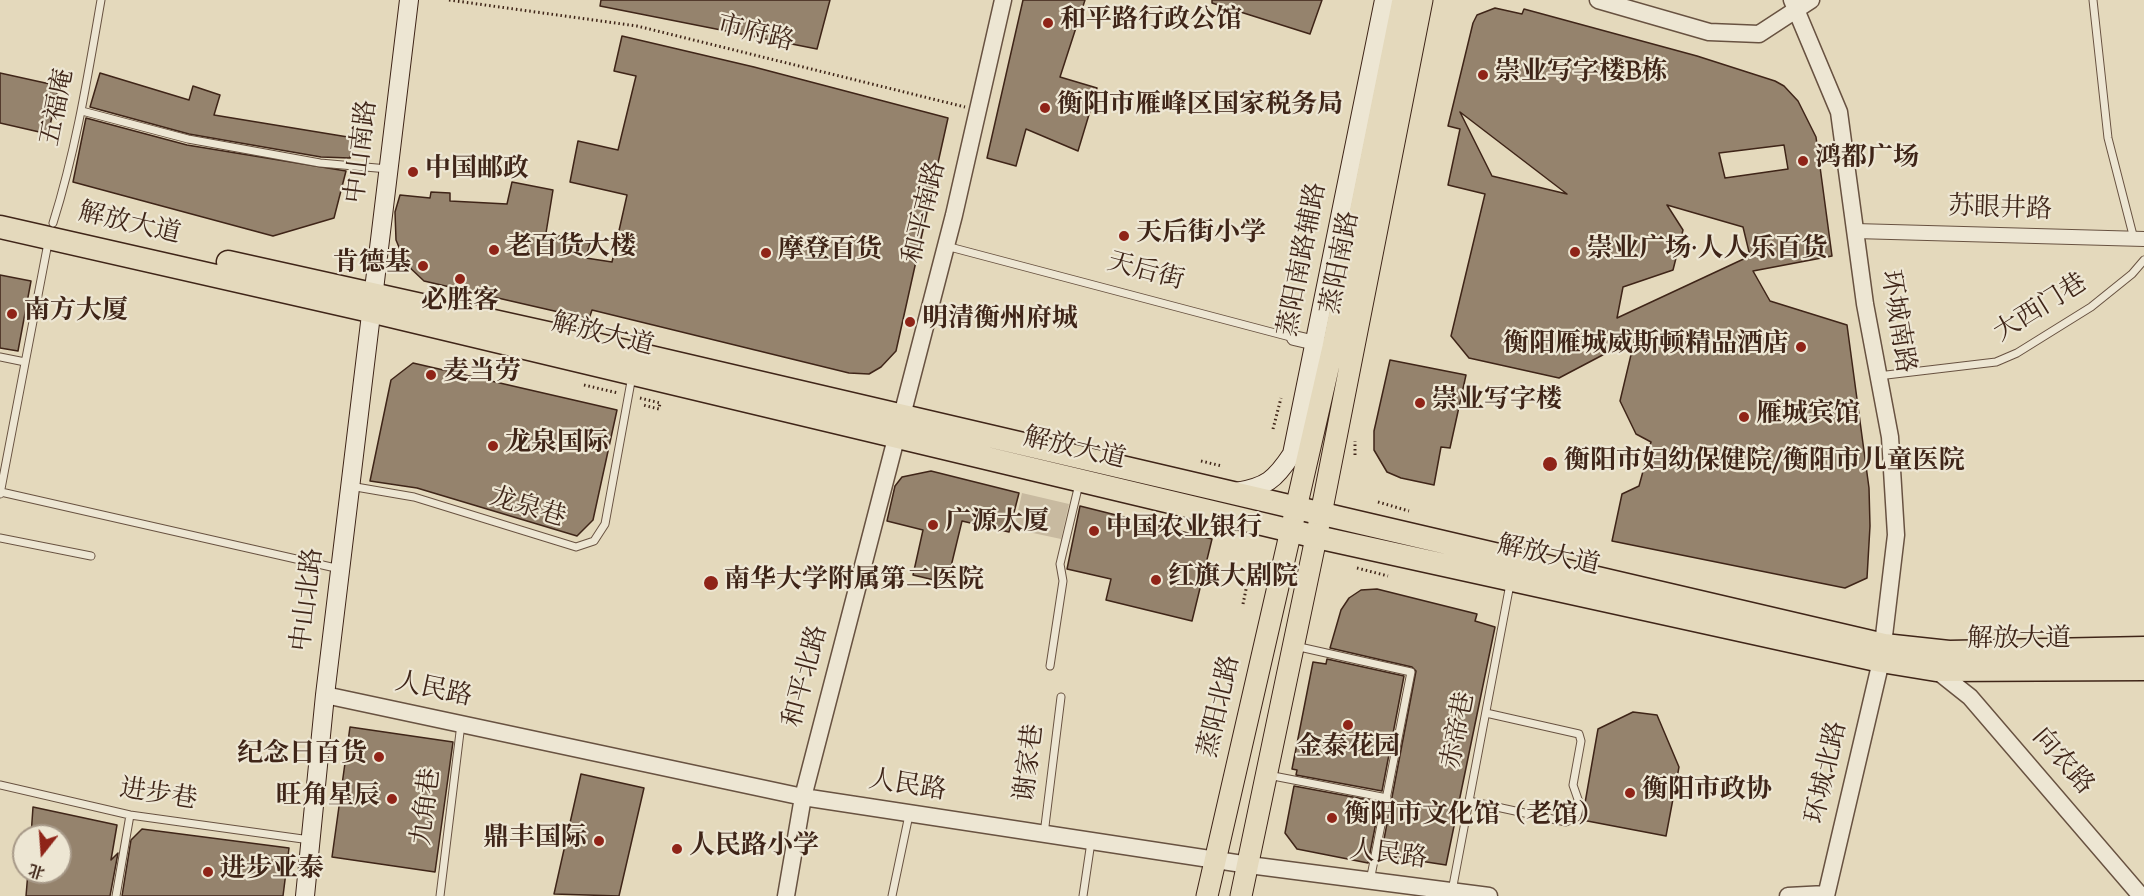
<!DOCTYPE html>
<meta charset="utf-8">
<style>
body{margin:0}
#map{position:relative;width:2144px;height:896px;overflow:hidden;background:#e4d9bc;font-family:"Sorts Mill Goudy","Noto Serif SC",serif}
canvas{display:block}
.north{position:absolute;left:12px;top:824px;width:60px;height:60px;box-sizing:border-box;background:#ede6d3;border:2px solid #a79988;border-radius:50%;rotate:197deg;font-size:16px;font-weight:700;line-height:24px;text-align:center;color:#3f2518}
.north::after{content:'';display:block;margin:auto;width:21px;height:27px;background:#8f2418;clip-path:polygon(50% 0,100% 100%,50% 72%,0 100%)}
</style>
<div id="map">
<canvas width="2144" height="896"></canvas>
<div class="north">北</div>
</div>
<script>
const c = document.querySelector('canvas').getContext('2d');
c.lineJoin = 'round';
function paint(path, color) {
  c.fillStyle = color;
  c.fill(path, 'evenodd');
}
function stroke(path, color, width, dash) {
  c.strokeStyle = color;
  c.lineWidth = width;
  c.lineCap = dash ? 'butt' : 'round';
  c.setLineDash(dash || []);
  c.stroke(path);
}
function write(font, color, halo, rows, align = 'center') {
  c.font = font + ' "Sorts Mill Goudy","Noto Serif SC",serif';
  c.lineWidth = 4.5;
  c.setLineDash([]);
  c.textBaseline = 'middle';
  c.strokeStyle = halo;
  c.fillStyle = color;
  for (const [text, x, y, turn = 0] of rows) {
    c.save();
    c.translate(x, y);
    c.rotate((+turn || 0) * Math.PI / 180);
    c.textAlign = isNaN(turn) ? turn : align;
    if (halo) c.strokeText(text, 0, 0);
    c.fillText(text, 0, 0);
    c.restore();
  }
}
paint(new Path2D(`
 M1022,493L1069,504L1061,539L1014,529Z`), '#c8baa0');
const building = new Path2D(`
 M601,0H830L817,49L600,6Z
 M1023,0H1085L1060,77L1097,88L1078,151L1026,129L1016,166L987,158Z
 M1212,0H1322L1310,34L1212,3Z
 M1495,8L1522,14L1524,9L1697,56L1775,81L1784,86L1798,101L1816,137L1832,256L1753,271L1770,301L1847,325L1869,488L1870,526L1867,578L1845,588L1612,541L1622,494L1639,486L1651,442L1636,434L1620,401L1635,338L1559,378L1469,358L1451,336L1485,194L1448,185L1460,129L1448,126L1473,23L1477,15ZM1460,112L1567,194L1492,176ZM1784,145L1788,169L1725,178L1719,153ZM1667,205L1743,227L1750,256L1617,318L1623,287L1673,270L1683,230Z
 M622,36L754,67L948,118L896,351L881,367L869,374L849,373L592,310L589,319L424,281L406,264L396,240L395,212L400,195L430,198L431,192L450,193V201L507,204L512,182L553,190L546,233L590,243L586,258L612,262L627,195L570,182L578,141L618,150L636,76L614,71Z
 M0,73L59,86L48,134L0,123Z
 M100,73L189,100L193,86L220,95L214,115L354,138L350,158L321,157L189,134L90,107Z
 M86,118L187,145L346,171L334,218L273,236L73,182Z
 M0,275L31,281L18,351L0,348Z
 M1390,360L1466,375L1450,448L1441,447L1434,485L1401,478L1387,472L1374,450V431Z
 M413,363L617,410L593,520L577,536L417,488L370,481L391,380Z
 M931,471L1019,493L1009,532L962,521L947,583L913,575L923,530L887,521L895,486L902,477Z
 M1080,506L1212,539L1192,621L1106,600L1111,579L1067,569Z
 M1377,589L1477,614L1475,621L1495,627L1446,865L1381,855L1416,671L1412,667L1330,648L1341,610L1349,598L1361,590Z
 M1327,659L1404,676L1382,791L1296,775L1297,770L1292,769L1313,662L1326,664Z
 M1633,712L1657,715L1679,767L1666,836L1582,820L1598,729Z
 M350,727L453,742L435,872L332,857Z
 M581,774L644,788L619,896L554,894Z
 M1294,786L1380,802L1368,863L1297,849L1285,833Z
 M33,807L117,825L111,860L118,853L110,896H26L28,872H60V836H31Z
 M142,829L289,848L283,896H122L131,840Z`);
paint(building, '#95836d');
stroke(building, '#3f2518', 1.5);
const service = new Path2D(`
 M2093,0L2108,138L2134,239
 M82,111L188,139L320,163L388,169
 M53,223C76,150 88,75 101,0
 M946,246L1294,338
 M0,357L25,362
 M1878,376L1996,362L2017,353L2091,307L2132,274L2144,260
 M350,486L414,497L576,547L594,541L605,524L632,376
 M1,492L340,569
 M0,494L48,243
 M0,538L91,556
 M1295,646L1411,672L1370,881
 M1050,666L1063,581L1060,564L1079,484
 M1268,775L1387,798
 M0,785L130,815L310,840
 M1469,801L1566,822L1577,817L1580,805L1573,785L1581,741L1579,734L1486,713
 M1044,834L1061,697
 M1452,891L1510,584
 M116,896L130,815
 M440,896L461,724
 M892,896L909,815
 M1083,896L1091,842`);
const minor = new Path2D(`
 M1855,231L2144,239
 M1294,338L1324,345`);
const tertiary = new Path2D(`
 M1598,0L1709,32L1759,34L1811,0
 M1792,0L1839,112L1865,304L1890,437L1896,535L1881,661L1826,896
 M1936,670L1970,697L2141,896
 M325,695L803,797L1249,865L1489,896
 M786,896L803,797L954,215L1003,0
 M1788,896L1826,894`);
const secondary = new Path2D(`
 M1236,492C1266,487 1275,480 1292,454L1384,0
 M305,896L325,695L409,0`);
const primary = new Path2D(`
 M1207,896L1333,347L1403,0
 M1241,896L1321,514L1422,0`);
const trunk = new Path2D(`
 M0,227L370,311L1317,537L1881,661L1936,670L2144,669
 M228,262L552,334L1884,645L1949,652L2144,648`);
stroke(service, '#685241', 9);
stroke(minor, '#685241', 16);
stroke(tertiary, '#685241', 19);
stroke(secondary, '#3f2518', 20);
stroke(primary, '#3f2518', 23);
stroke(trunk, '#3f2518', 25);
stroke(new Path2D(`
 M449,0L637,26L965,107
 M584,385L618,393
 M640,398L660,403L659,409L643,405
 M1273,429L1281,398
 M1355,455V441
 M1201,461L1222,466
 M1378,502L1409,511
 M1357,568L1388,576
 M1243,604L1250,570`), '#3f2518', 3, [1.5, 3]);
stroke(service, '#ede6d3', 7);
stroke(minor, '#ede6d3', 14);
stroke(tertiary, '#ede6d3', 16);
stroke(secondary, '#ede6d3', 18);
stroke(primary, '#e4d9bc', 21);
stroke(trunk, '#e4d9bc', 22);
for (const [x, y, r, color] of [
 [1048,23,6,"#8f2418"],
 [1483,75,6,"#8f2418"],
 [1045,108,6,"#8f2418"],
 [1803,161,6,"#8f2418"],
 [413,172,6,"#8f2418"],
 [1124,236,6,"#8f2418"],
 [494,250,6,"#8f2418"],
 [1575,252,6,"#8f2418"],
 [766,253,6,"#8f2418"],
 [423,266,6,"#8f2418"],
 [460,279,6,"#8f2418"],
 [12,314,6,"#8f2418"],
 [910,322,6,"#8f2418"],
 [1801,347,6,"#8f2418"],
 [431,375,6,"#8f2418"],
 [1420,403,6,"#8f2418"],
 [1744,417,6,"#8f2418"],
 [493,446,6,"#8f2418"],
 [1550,464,8,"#8f2418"],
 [933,525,6,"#8f2418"],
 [1094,531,6,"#8f2418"],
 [1156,580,6,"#8f2418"],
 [711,583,8,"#8f2418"],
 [1348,725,6,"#8f2418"],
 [379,757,6,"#8f2418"],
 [1630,793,6,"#8f2418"],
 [392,799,6,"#8f2418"],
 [1332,818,6,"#8f2418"],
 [599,841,6,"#8f2418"],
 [677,849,6,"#8f2418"],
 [208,872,6,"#8f2418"]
]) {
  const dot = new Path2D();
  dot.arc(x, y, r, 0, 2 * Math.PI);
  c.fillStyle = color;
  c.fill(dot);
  stroke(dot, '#ede6d3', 2);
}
write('bold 26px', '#3f2518', '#ede6d3', [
 ["和平路行政公馆",1060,23],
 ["崇业写字楼B栋",1495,75],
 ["衡阳市雁峰区国家税务局",1057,108],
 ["鸿都广场",1815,161],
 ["中国邮政",425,172],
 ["天后街小学",1136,236],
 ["老百货大楼",506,250],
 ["崇业广场·人人乐百货",1587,252],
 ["摩登百货",778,253],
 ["肯德基",411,266,"right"],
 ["必胜客",460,304,"center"],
 ["南方大厦",24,314],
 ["明清衡州府城",922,322],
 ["衡阳雁城威斯顿精品酒店",1789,347,"right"],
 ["麦当劳",443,375],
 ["崇业写字楼",1432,403],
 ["雁城宾馆",1756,417],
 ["龙泉国际",505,446],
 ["衡阳市妇幼保健院/衡阳市儿童医院",1564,464],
 ["广源大厦",945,525],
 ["中国农业银行",1106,531],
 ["红旗大剧院",1168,580],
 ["南华大学附属第二医院",724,583],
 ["金泰花园",1348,750,"center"],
 ["纪念日百货",367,757,"right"],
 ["衡阳市政协",1642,793],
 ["旺角星辰",380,799,"right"],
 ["衡阳市文化馆（老馆）",1344,818],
 ["鼎丰国际",587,841,"right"],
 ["人民路小学",689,849],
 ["进步亚泰",220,872]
], 'left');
write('26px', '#3f2518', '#ede6d3', [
 ["市府路",755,36,14],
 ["五福庵",60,108,-79],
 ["中山南路",364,152,-83],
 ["苏眼井路",2000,211,2],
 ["和平南路",927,213,-76],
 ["解放大道",129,226,13],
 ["蒸阳南路辅路",1305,260,-79],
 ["蒸阳南路",1343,263,-79],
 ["天后街",1145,274,15],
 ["大西门巷",2042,310,-32],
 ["环城南路",1895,322,81],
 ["解放大道",602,337,14],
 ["解放大道",1074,451,13],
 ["龙泉巷",527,510,17],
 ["解放大道",1548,558,12],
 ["中山北路",310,600,-83],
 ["解放大道",2019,642],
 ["和平北路",808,677,-75],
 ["人民路",433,692,12],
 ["蒸阳北路",1222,707,-77],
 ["赤帝巷",1461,731,-79],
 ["谢家巷",1032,763,-83],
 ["向农路",2061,763,49],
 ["环城北路",1829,773,-77],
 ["人民路",907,788,9],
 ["进步巷",158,797,9],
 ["九角巷",429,807,-83],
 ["人民路",1388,857,7]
]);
</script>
